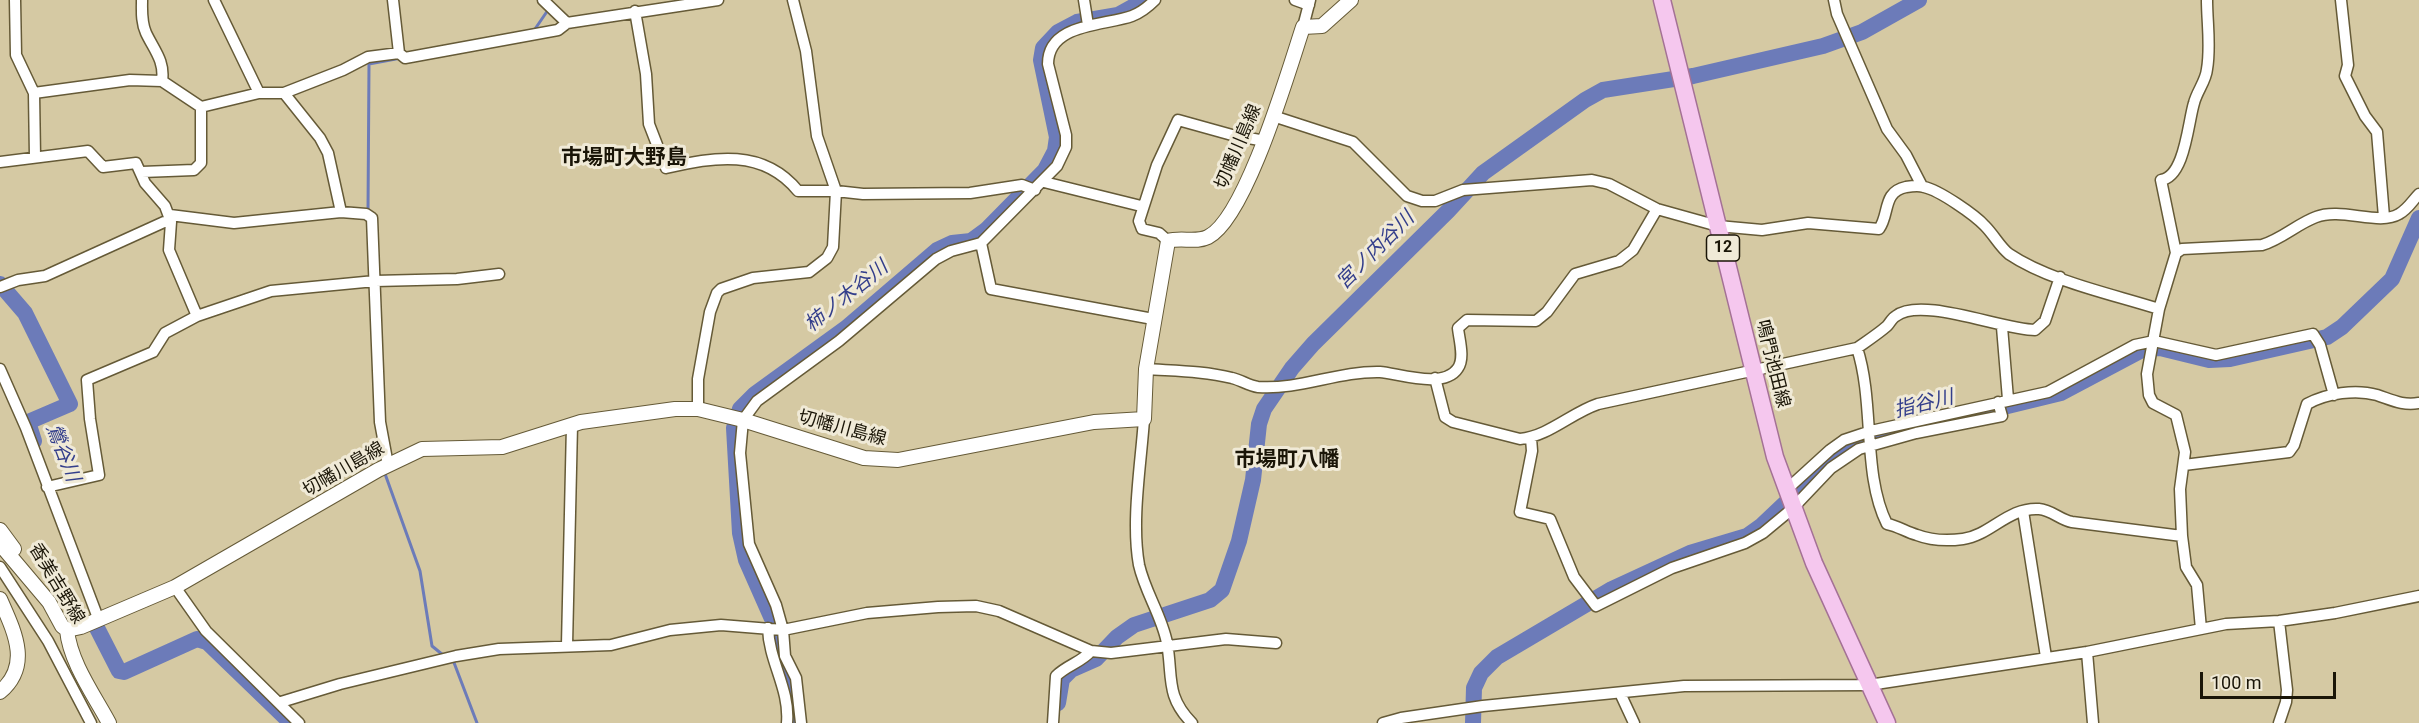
<!DOCTYPE html>
<meta charset="utf-8">
<style>
body{margin:0}
#map{position:relative;width:2419px;height:723px;overflow:hidden;background:#d5c9a3;font-family:Roboto,sans-serif}
canvas{display:block}
.scale{position:absolute;left:2200px;top:672px;width:136px;height:27px;box-sizing:border-box;border:3px solid #1a1507;border-top:0;padding-left:8px;font-size:18px;line-height:21px;white-space:nowrap;color:#1a1507;-webkit-text-stroke:4px #f0ead7;paint-order:stroke}
</style>
<div id="map">
<canvas width="2419" height="723"></canvas>
<div class="scale">100 m</div>
</div>
<script>
const c = document.querySelector('canvas').getContext('2d');
c.lineJoin = 'round';
function stroke(path, color, width, dash) {
  c.strokeStyle = color;
  c.lineWidth = width;
  c.lineCap = dash ? 'butt' : 'round';
  c.setLineDash(dash || []);
  c.stroke(path);
}
function write(font, color, halo, rows, align = 'center') {
  c.font = font + ' Roboto,"Noto Sans JP",sans-serif';
  c.lineWidth = 6;
  c.setLineDash([]);
  c.textBaseline = 'middle';
  c.strokeStyle = halo;
  c.fillStyle = color;
  for (const [text, x, y, turn = 0] of rows) {
    c.save();
    c.translate(x, y);
    c.rotate((+turn || 0) * Math.PI / 180);
    c.textAlign = isNaN(turn) ? turn : align;
    if (halo) c.strokeText(text, 0, 0);
    c.fillText(text, 0, 0);
    c.restore();
  }
}
stroke(new Path2D(`
 M535,29L548,10
 M368,211L369,64L401,58
 M375,412L382,465
 M384,471L420,571L432,646L443,655
 M453,660L477,723`), '#6c7bb9', 3);
stroke(new Path2D(`
 M0,284L25,313L70,404L28,422L34,441
 M97,628L119,671L124,672L197,639L207,642L291,723
 M1058,703L1062,679L1071,670L1096,659L1117,637L1134,625L1210,600L1222,590L1239,541L1253,480L1259,424L1264,409L1292,368L1313,344L1448,211L1483,173L1585,100L1603,90L1693,76L1823,46L1862,32L1919,0
 M795,723L796,708L792,687L779,660L773,621L746,560L740,533L734,428L740,409L755,394L846,328L937,250L952,243L971,241L986,230L1045,170L1055,151L1057,137L1041,60L1043,48L1058,32L1077,22L1118,15L1145,0
 M1473,723L1474,688L1481,673L1497,657L1612,589L1690,553L1747,536L1761,526L1836,455L1852,444L2061,393L2144,349L2160,348L2209,360L2230,359L2327,337L2342,327L2392,279L2419,218`), '#6c7bb9', 16);
const minor = new Path2D(`
 M15,0L16,55L34,93L35,157
 M142,0C142,11 141,22 146,33C154,50 165,61 162,81
 M214,0L259,93
 M393,0L399,53
 M543,0L567,23
 M1084,0L1088,25
 M1295,0L1309,5
 M1834,0L1837,14L1887,129L1906,155L1922,186
 M2341,0L2348,65L2345,76L2365,116L2377,132L2384,217
 M635,11L646,74L649,124L666,168C714,157 763,148 798,191H836L863,194L970,193L1022,185L1035,190
 M1303,27L1310,0
 M34,93L130,80L162,81L201,107L259,93H284L343,70L368,57L399,53L405,58L558,30L567,23L718,0
 M284,93L320,138L328,153L341,212L366,214L372,218L380,422L388,465
 M1273,116L1353,142L1407,196L1422,201H1435L1463,190L1592,180L1609,184L1657,209L1718,226L1762,230L1808,223L1879,229C1890,214 1882,192 1906,187C1912,186 1919,185 1924,187C1939,190 1975,215 1985,226C1994,235 2000,247 2009,254C2049,281 2112,294 2159,309
 M0,162L88,151L103,167L136,163L145,183L165,206L171,222
 M142,172L194,170L201,163V107
 M1044,182L1141,206
 M170,215L234,223L341,212
 M1168,241L1159,233L1142,229L1139,221L1157,165L1178,120L1232,135L1265,141
 M981,243L991,289L1153,319
 M2176,253L2182,249L2262,245C2282,239 2297,224 2316,217C2341,207 2379,226 2399,214C2408,209 2413,200 2419,194
 M0,287L18,280L45,276L164,222H171L169,250L197,316
 M2002,327L2008,399
 M1857,348C1875,403 1862,474 1887,524C1898,526 1906,532 1917,535C1930,540 1948,541 1963,539C1991,535 2008,507 2039,509C2052,510 2060,520 2072,522L2182,536
 M0,369L26,428L98,618
 M1146,369C1175,371 1204,371 1232,378C1241,380 1249,386 1258,387C1300,390 1338,371 1380,372C1397,373 1444,390 1458,368C1465,358 1459,339 1458,328L1467,320L1536,321L1547,312L1575,274L1619,261L1633,250L1657,209
 M1435,378L1445,417L1453,422L1520,439C1549,436 1571,413 1598,404L1857,348C1867,341 1878,334 1887,326C1890,323 1892,318 1896,316C1921,296 2003,330 2035,330L2045,321L2060,277
 M698,409V379L710,312L717,293L721,289L753,278L809,272L827,258L833,247L836,191L817,136L806,51L793,0
 M1144,419C1141,464 1131,521 1139,565C1145,592 1162,616 1167,643C1173,676 1165,696 1192,723
 M1531,438L1532,451L1520,512L1550,519L1574,577L1596,606L1672,568L1745,543L1763,533L1792,509L1831,468L1859,449L1916,433L2002,416L1998,402
 M2184,465L2289,452L2294,445L2307,404C2327,393 2356,389 2377,395C2392,400 2403,406 2419,403
 M47,487L99,475L90,419L87,380L153,352L165,333L197,316L271,291L375,281L457,279L499,274
 M1785,491L1830,450L1844,440L1871,431L2048,392L2135,345L2154,341L2216,355L2313,334L2320,345L2334,395
 M2023,511L2046,657
 M0,567L48,641L91,723
 M175,587L206,631L299,723
 M768,628C769,662 790,689 787,723
 M2201,629L2197,585L2186,567L2182,536L2180,489L2185,452L2176,415L2153,403L2149,395L2147,374L2159,309L2176,253L2161,180C2185,177 2188,122 2194,103C2197,91 2206,81 2207,69C2211,46 2207,23 2207,0
 M567,645L572,425
 M2087,652L2093,723
 M1620,693L1634,723
 M281,702L340,684L456,656L499,649L611,645L670,630L721,625L783,630L867,613L938,607L976,606L999,611L1091,651L1111,653L1226,639L1276,643
 M801,723L796,678L785,656L783,630L776,605L749,544L740,453L743,420L757,401L839,341L936,259L951,251L981,243L1057,166L1066,147V135L1048,64C1048,23 1104,26 1132,16C1140,13 1149,6 1155,0
 M1053,723L1056,676C1067,665 1082,662 1091,651
 M1383,723L1401,718L1483,706L1684,686L1869,685L2087,652L2226,624L2279,621L2335,613L2419,596
 M2279,723L2286,702L2287,690L2279,621`);
const secondary = new Path2D(`
 M0,530L14,549
 M0,544L49,602L62,626L67,630C70,662 94,695 109,723
 M0,599C14,631 32,665 0,692
 M67,630L81,627L175,587L378,470L422,449L502,447L581,422L675,409H698L743,420L864,458L898,460L1094,422L1144,419L1146,369L1168,241C1181,237 1196,243 1208,237C1246,218 1289,69 1303,27L1322,26L1351,0`);
const primary = new Path2D(`
 M1662,0L1775,457L1814,563L1887,723`);
stroke(minor, '#655a37', 13);
stroke(secondary, '#655a37', 16);
stroke(primary, '#a47195', 19);
stroke(minor, '#fff', 10);
stroke(secondary, '#fff', 14);
stroke(primary, '#f5c7ee', 16);
for (const [x, y, w] of [
 [1723,248,33]
]) {
  const box = new Path2D();
  box.roundRect(x - w / 2, y - 13, w, 26, 4.5);
  c.fillStyle = '#f0ead7';
  c.fill(box);
  stroke(box, '#1a1507', 1.5);
}
write('bold 16px', '#1a1507', null, [
 ["12",1723,248]
]);
write('18px', '#1a1507', '#f0ead7', [
 ["切幡川島線",1239,147,-67],
 ["鳴門池田線",1772,364,76],
 ["切幡川島線",842,429,15],
 ["切幡川島線",344,470,-30],
 ["香美吉野線",56,584,59]
]);
write('italic 20px', '#333e8b', '#f0ead7', [
 ["宮ノ内谷川",1376,251,-45],
 ["柿ノ木谷川",847,297,-39],
 ["指谷川",1924,405,-14],
 ["鶯谷川",62,453,69]
]);
write('bold 21px', '#1a1507', '#f0ead7', [
 ["市場町大野島",624,159],
 ["市場町八幡",1287,461]
]);
</script>
